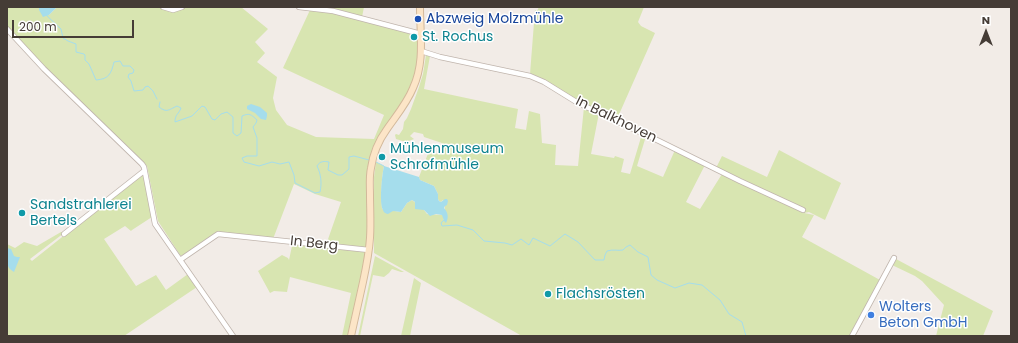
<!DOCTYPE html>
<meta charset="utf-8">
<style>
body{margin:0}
#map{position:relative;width:1018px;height:343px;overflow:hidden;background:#f2ece7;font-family:Poppins,sans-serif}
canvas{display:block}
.frame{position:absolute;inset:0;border:8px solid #453c36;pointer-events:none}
.north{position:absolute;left:966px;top:12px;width:40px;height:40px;-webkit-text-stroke:3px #fff;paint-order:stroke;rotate:0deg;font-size:11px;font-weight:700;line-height:16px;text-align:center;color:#453c36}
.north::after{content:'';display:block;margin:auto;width:14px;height:18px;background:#453c36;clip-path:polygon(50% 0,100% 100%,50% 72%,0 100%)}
.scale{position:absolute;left:12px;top:20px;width:122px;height:18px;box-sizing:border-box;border:2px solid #453c36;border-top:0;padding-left:5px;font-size:12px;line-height:14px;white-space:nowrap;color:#453c36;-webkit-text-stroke:3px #fff;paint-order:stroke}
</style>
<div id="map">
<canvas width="1018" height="343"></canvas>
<div class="frame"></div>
<div class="north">N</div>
<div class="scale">200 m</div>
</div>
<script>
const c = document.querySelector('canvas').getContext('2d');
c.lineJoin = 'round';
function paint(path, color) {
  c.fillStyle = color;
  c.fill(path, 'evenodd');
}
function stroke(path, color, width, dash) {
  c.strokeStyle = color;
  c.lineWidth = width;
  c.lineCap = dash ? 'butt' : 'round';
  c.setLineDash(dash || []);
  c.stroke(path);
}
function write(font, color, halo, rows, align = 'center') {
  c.font = font + ' Poppins,sans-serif';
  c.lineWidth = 3;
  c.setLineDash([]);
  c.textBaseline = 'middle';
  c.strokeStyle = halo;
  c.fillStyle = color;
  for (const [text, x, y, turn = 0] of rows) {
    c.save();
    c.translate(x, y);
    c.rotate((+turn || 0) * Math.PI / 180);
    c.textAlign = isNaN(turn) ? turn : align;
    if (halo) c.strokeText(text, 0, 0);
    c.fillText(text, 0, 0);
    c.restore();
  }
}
paint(new Path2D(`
 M7,7H39V10L49,15L57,7H159L168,11L175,12L185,7H241L268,29L255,42L265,53L257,62L277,77L273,98L276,110L287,125L316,137L374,139L384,115L283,68L310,10L333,12L415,35L418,37L419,59L414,83L372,153L368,245L367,248L326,245L341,202L315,194L294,184L273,239L218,232L183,256L180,255L158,221L147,166L89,110L20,42L7,27Z
 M317,7H364L362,17Z
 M539,7H644L638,22L641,26L655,33L617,119L580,102L530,74L535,10L537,11Z
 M426,55L430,56L424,89L518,109L515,128L526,130L529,111L540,114L542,143L556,145L555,165L578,166L584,107L599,113L591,154L614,158L615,156L624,159L621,172L630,174L642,134L646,136L637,166L663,177L675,150L705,165L686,202L700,209L722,174L715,170L722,156L767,177L779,150L841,183L825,220L809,212L804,213L814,215L802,237L880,280L849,336H522L374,253V177L376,162L384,166C381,180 381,195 382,209L401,212L407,203L412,200L424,210L427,214L443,215L444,221L445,205L443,200L441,202L439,201L438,199V194L434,186L420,180L419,177L429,151L437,154L442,143L424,137L423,134L414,132L410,136L414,139L406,142L396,139L395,135L396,134L399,135L403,129L404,122L407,118L411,109L419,87L423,74Z
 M140,175L143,176L144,178L152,217L132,230L131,231L125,226L104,239L136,286L156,275L166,290L188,274L197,287L124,336H7V244L15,248L24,242L37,246L61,232L64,233L30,259L32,261Z
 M295,243L365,251L366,252L349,336H342L351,293L290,277L287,292L274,291L270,293L258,271L282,255L288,258L289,260L292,246Z
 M375,256L404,272H401L392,269L389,273L384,277L373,275L360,336H358Z
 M896,259L993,311L983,336H936L944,305L922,281L915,276L892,265Z
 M414,278L421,283L410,336H401Z`), '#d8e5b1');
paint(new Path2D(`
 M39,7H57L49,15L43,17L39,10Z
 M251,104L260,107L267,113V116L266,120L261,119L255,113L247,109V106Z
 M384,166L419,177L420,180L434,186L438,194V199L439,201L441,202L445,199H447L448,201L447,205L445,206L444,208C448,213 449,217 446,223L444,221L442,215L436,214L430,216L424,210L415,209V202L412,200L407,203L401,212L393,211L388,214C385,213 384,213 383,210C379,203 382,175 384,166Z
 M7,248L11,249L14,256L17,257H20L14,272C4,266 7,258 7,248Z`), '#a5ddec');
stroke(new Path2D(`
 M46,15L61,29L63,38L68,41L76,44V52L84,54L85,55V60L89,64L96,80C109,79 111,74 114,62L120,61L123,66H130L134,70L133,73L129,74L128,77L131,81L134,91L143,90L145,87L148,86L153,91L157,99
 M160,102L159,107C167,113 168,110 177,106L181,108C179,114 175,114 175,122L192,116L202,106L205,107L212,119L215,120L221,114L227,112L233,117V133L237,136L241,133L242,116C249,113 251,114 257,120L256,123L253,127L257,138V156H247L242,158L244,162L259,166L272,162L280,164L289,162L294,175L295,183L315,193L320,192C322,183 321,174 317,166C320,161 324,161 329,162L328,170L338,175H342L349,169V157L354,156L369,160
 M376,162L384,166L385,168
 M444,220L441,223L442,226L457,225L473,230L484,241L505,243L512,245L521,239L529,245L533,238L550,246L565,234L578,242L595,260H604L605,255L607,251C614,249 617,251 623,250L626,247L630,245L638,252L648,257L651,275L657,280L675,288L689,283L702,285L720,300L729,314L742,322L746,336`), '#a5ddec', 1);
const minor = new Path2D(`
 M163,7L173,10L182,7
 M299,7L333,11L421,34
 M7,29L44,69L142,164L144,167L155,224L233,336
 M421,51L440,57L530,76L544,82L578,103L659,141L740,181L803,210
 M64,234L144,171
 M180,260L218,234L369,250
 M852,336L894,258`);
const secondary = new Path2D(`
 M351,336C355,318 359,300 363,282C366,268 369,253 370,238C371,223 370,209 370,195C370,186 369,177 371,168C373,154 379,140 387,129C396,116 407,103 413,88C425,62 420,35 420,7`);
stroke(minor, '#c0b5ad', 6);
stroke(secondary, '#d3b99b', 8);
stroke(minor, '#fff', 4.5);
stroke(secondary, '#fce5c7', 6);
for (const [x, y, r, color] of [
 [418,19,4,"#1a4fb4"],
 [414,37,4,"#0f9aa8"],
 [382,157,4,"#0f9aa8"],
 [22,213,4,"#0f9aa8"],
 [548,294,4,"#0f9aa8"],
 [871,315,4,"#3f7fe0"]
]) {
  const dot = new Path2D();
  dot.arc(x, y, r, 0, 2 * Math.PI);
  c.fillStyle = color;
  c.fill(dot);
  stroke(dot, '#fff', 1.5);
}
write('14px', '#164399', '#fff', [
 ["Abzweig Molzmühle",426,19]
], 'left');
write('14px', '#0d838f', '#fff', [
 ["St. Rochus",422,37],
 ["Mühlenmuseum",390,149],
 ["Schrofmühle",390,165],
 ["Sandstrahlerei",30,205],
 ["Bertels",30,221],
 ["Flachsrösten",556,294]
], 'left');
write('14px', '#453c36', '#fff', [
 ["In Balkhoven",616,120,26],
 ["In Berg",314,244,6]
]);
write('14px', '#366cbe', '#fff', [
 ["Wolters",879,307],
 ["Beton GmbH",879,323]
], 'left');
</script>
